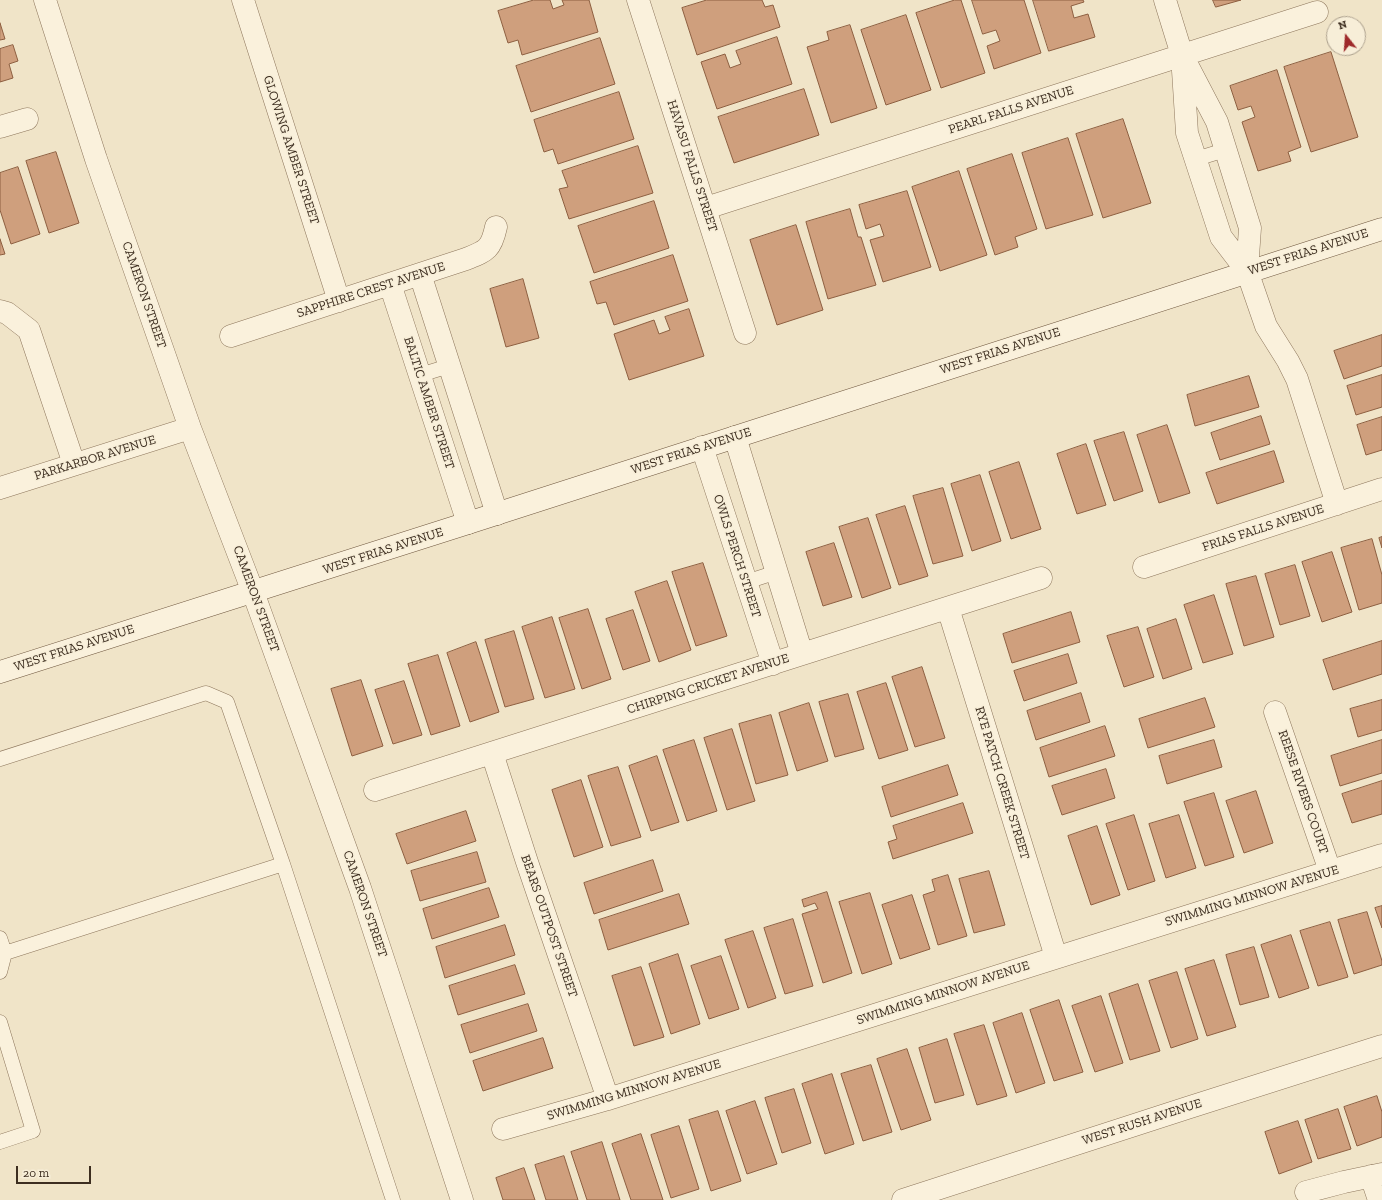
<!DOCTYPE html>
<style>
body{margin:0}
#map{position:relative;width:1382px;height:1200px;overflow:hidden;background:#f0e4c8;font-family:"Zilla Slab",serif}
canvas{display:block}
.north{position:absolute;left:1326px;top:16px;width:40px;height:40px;box-sizing:border-box;background:#f7eed8;border:1px solid #ada18e;border-radius:50%;rotate:343deg;font-size:11px;font-weight:700;line-height:16px;text-align:center;color:#3d2e20}
.north::after{content:'';display:block;margin:auto;width:14px;height:18px;background:#9e2a2b;clip-path:polygon(50% 0,100% 100%,50% 72%,0 100%)}
.scale{position:absolute;left:16px;top:1166px;width:75px;height:18px;box-sizing:border-box;border:2px solid #3d2e20;border-top:0;padding-left:5px;font-size:12px;line-height:14px;white-space:nowrap;color:#3d2e20;-webkit-text-stroke:3px #f7eed8;paint-order:stroke}
</style>
<div id="map">
<canvas width="1382" height="1200"></canvas>
<div class="north">N</div>
<div class="scale">20 m</div>
</div>
<script>
const c = document.querySelector('canvas').getContext('2d');
c.lineJoin = 'round';
function paint(path, color) {
  c.fillStyle = color;
  c.fill(path, 'evenodd');
}
function stroke(path, color, width, dash) {
  c.strokeStyle = color;
  c.lineWidth = width;
  c.lineCap = dash ? 'butt' : 'round';
  c.setLineDash(dash || []);
  c.stroke(path);
}
function write(font, color, halo, rows, align = 'center') {
  c.font = font + ' "Zilla Slab",serif';
  c.lineWidth = 3;
  c.setLineDash([]);
  c.textBaseline = 'middle';
  c.strokeStyle = halo;
  c.fillStyle = color;
  for (const [text, x, y, turn = 0] of rows) {
    c.save();
    c.translate(x, y);
    c.rotate((+turn || 0) * Math.PI / 180);
    c.textAlign = isNaN(turn) ? turn : align;
    if (halo) c.strokeText(text, 0, 0);
    c.fillText(text, 0, 0);
    c.restore();
  }
}
const building = new Path2D(`
 M534,0H550L553,9L564,5L562,0H589L598,32L522,55L518,40L508,43L498,11Z
 M707,0H762L765,7L773,5L780,27L697,55L682,8Z
 M955,0H961L985,73L941,88L916,13Z
 M972,0H1024L1041,53L994,69L987,46L1000,41L996,30L983,34Z
 M1033,0H1083L1084,2L1071,6L1074,18L1088,14L1095,37L1049,51Z
 M1213,0H1241L1216,7Z
 M906,15L931,90L886,105L861,30Z
 M0,23L5,39L0,40Z
 M850,25L877,108L831,123L807,47L829,40L827,32Z
 M777,37L792,84L717,109L701,62L725,54L730,68L741,64L736,51Z
 M600,38L615,84L531,112L516,66Z
 M13,45L18,61L9,64L13,78L0,82V49Z
 M1331,52L1358,137L1311,152L1284,67Z
 M1277,70L1301,147L1288,152L1291,161L1258,171L1242,122L1255,117L1251,106L1238,110L1230,86Z
 M804,89L819,135L734,163L718,117Z
 M619,92L634,139L558,164L553,149L544,152L534,120Z
 M1123,119L1151,203L1103,218L1076,134Z
 M1068,138L1093,215L1046,229L1022,153Z
 M638,146L653,193L569,219L559,189L568,187L562,171Z
 M56,152L79,223L49,233L26,161Z
 M1012,154L1037,229L1015,237L1018,247L995,255L967,169Z
 M18,167L40,234L11,244L0,210V173Z
 M959,171L987,255L940,271L912,187Z
 M907,191L931,267L883,282L870,240L884,236L880,224L866,229L859,205Z
 M654,201L669,248L594,273L578,226Z
 M850,209L858,237H861L876,285L828,299L806,222Z
 M796,225L823,310L777,325L750,240Z
 M0,239L5,254L0,255Z
 M673,255L688,301L614,325L606,302L597,304L590,282Z
 M523,279L539,338L506,347L490,289Z
 M689,309L704,356L629,380L614,334L654,320L659,334L670,330L665,317Z
 M1382,335V366L1344,379L1334,351Z
 M1382,375V407L1356,415L1347,386Z
 M1249,376L1259,407L1195,426L1187,395Z
 M1261,416L1270,444L1220,460L1211,433Z
 M1382,417V450L1366,455L1357,425Z
 M1167,425L1190,493L1159,503L1137,435Z
 M1124,432L1143,491L1114,501L1094,441Z
 M1086,444L1106,505L1077,514L1057,454Z
 M1274,451L1284,482L1217,504L1206,473Z
 M1019,462L1041,529L1011,539L989,472Z
 M980,475L1001,541L972,551L951,484Z
 M943,488L963,556L933,564L913,496Z
 M905,506L928,576L899,585L876,515Z
 M868,518L891,588L862,598L839,527Z
 M1382,537V548L1379,538Z
 M1372,539L1382,575V603L1359,610L1341,548Z
 M834,543L852,597L823,606L806,552Z
 M1332,552L1352,612L1322,622L1302,562Z
 M703,563L727,636L696,646L672,572Z
 M1295,565L1310,616L1280,625L1265,574Z
 M1256,576L1274,637L1244,646L1226,584Z
 M667,581L691,650L659,662L635,592Z
 M1214,595L1233,654L1203,663L1184,605Z
 M588,609L611,679L582,689L559,618Z
 M633,610L650,661L623,670L606,619Z
 M1071,612L1080,642L1012,663L1003,634Z
 M552,617L575,689L545,698L522,627Z
 M1176,619L1192,669L1163,679L1147,629Z
 M1138,627L1154,677L1124,687L1107,636Z
 M514,631L534,699L505,707L485,640Z
 M1382,641V674L1333,690L1323,660Z
 M476,642L499,712L470,722L447,653Z
 M1068,654L1077,683L1024,701L1014,671Z
 M438,655L460,726L431,735L408,664Z
 M922,667L945,738L915,747L892,677Z
 M361,680L383,746L352,756L331,689Z
 M404,681L422,735L393,744L375,690Z
 M886,683L908,750L879,759L857,692Z
 M1081,693L1090,722L1036,740L1027,711Z
 M848,694L864,749L835,757L819,702Z
 M1205,698L1215,727L1148,748L1139,719Z
 M1382,700V730L1358,737L1350,709Z
 M809,703L828,761L797,771L779,713Z
 M771,715L788,775L756,784L739,724Z
 M1105,726L1115,756L1049,777L1040,748Z
 M732,729L755,801L727,810L704,738Z
 M694,740L717,811L687,821L663,750Z
 M1214,740L1222,767L1167,784L1159,756Z
 M1382,740V773L1340,786L1331,756Z
 M657,756L679,822L651,831L629,766Z
 M948,765L958,795L891,817L882,787Z
 M618,767L641,837L611,846L588,776Z
 M1106,769L1115,798L1062,815L1052,786Z
 M581,780L603,847L574,857L552,790Z
 M1382,781V814L1352,823L1342,794Z
 M1256,791L1273,843L1244,853L1226,801Z
 M1214,793L1234,857L1205,866L1184,802Z
 M963,803L973,833L893,859L888,842L897,839L893,826Z
 M466,811L476,841L407,864L396,834Z
 M1134,815L1155,881L1128,890L1106,824Z
 M1179,815L1196,868L1166,878L1149,824Z
 M1097,826L1120,895L1091,905L1068,836Z
 M477,852L486,882L420,901L411,871Z
 M653,860L663,891L594,914L584,883Z
 M989,871L1005,925L974,933L959,879Z
 M948,875L967,936L938,945L923,895L935,891L932,880Z
 M489,888L499,917L432,939L423,909Z
 M827,892L852,973L823,983L802,914L818,909L815,903L804,907L802,900Z
 M870,893L892,964L862,974L839,902Z
 M679,894L689,924L608,950L599,920Z
 M912,895L930,949L900,959L882,905Z
 M1382,906V928L1375,908Z
 M1367,912L1382,961V965L1354,974L1338,920Z
 M793,919L813,986L785,994L764,928Z
 M1330,922L1348,977L1318,986L1300,931Z
 M505,925L515,955L445,978L436,947Z
 M753,931L776,998L748,1008L725,940Z
 M1291,935L1309,988L1279,998L1261,945Z
 M1254,947L1269,997L1240,1005L1226,955Z
 M678,954L700,1024L671,1034L649,964Z
 M721,956L739,1009L709,1019L691,966Z
 M1214,960L1236,1027L1207,1036L1185,969Z
 M515,965L525,994L458,1015L449,986Z
 M641,967L664,1037L634,1046L612,976Z
 M1177,972L1198,1039L1171,1048L1149,981Z
 M1138,984L1160,1051L1130,1060L1109,994Z
 M1101,996L1123,1063L1095,1072L1072,1006Z
 M1059,1000L1083,1072L1054,1081L1030,1010Z
 M528,1004L537,1031L470,1053L461,1025Z
 M1022,1013L1045,1083L1016,1093L993,1023Z
 M984,1025L1007,1096L977,1105L954,1034Z
 M543,1038L553,1068L483,1091L473,1061Z
 M947,1039L964,1095L935,1103L919,1048Z
 M907,1049L931,1120L901,1130L877,1059Z
 M871,1065L892,1132L863,1141L841,1074Z
 M832,1074L854,1144L825,1154L802,1084Z
 M794,1089L811,1143L782,1153L765,1098Z
 M1377,1096L1382,1112V1137L1357,1146L1344,1107Z
 M755,1101L777,1164L747,1174L726,1111Z
 M1338,1109L1351,1149L1318,1159L1305,1120Z
 M718,1111L741,1181L711,1191L689,1120Z
 M1298,1121L1312,1162L1279,1174L1265,1132Z
 M679,1126L699,1189L671,1198L651,1135Z
 M641,1134L663,1200H631L612,1144Z
 M602,1142L620,1200H587L571,1152Z
 M564,1156L578,1200H546L535,1165Z
 M524,1168L535,1200H503L496,1178Z`);
paint(building, '#cf9f7d');
stroke(building, '#8d5f41', 1);
const lane = new Path2D(`
 M1196,159L1225,150
 M420,375L449,366
 M746,582L777,572
 M0,759L206,693L227,702L283,864
 M0,938L5,953
 M0,972L5,953L283,864L393,1200
 M0,1022L33,1131L0,1142`);
const street = new Path2D(`
 M45,0L96,159L190,428L253,592L360,888L462,1200
 M243,0L339,301
 M638,0L745,333
 M1165,0L1182,55L1217,122L1250,228L1247,271
 M1182,55L1187,133L1221,237L1247,271L1266,326L1288,361L1297,379L1337,504
 M0,127L27,119
 M706,208L1317,12
 M420,274L497,514
 M390,284L468,523
 M0,311L7,313L29,330L74,464
 M231,336L466,259C486,251 491,250 496,227
 M735,437L802,654
 M702,447L773,664
 M0,488L190,428
 M1144,567L1382,489
 M948,608L1056,957
 M1275,712L1330,871
 M492,753L527,862L608,1099
 M375,790L1041,578
 M503,1129L608,1099L1382,855
 M1371,1176L1379,1200
 M1306,1192L1344,1182L1382,1174
 M903,1200L1187,1108L1382,1046`);
const secondary = new Path2D(`
 M0,672L468,523L1382,229`);
stroke(lane, '#8d765c', 15);
stroke(street, '#8d765c', 23);
stroke(secondary, '#6f573f', 23);
stroke(lane, '#faf1dc', 14);
stroke(street, '#faf1dc', 22);
stroke(secondary, '#faf1dc', 22);
write('13px', '#3d2e20', '#f7eed8', [
 ["PEARL FALLS AVENUE",1011,110,-18],
 ["GLOWING AMBER STREET",291,150,72],
 ["HAVASU FALLS STREET",692,166,72],
 ["WEST FRIAS AVENUE",1308,252,-18],
 ["SAPPHIRE CREST AVENUE",371,290,-18],
 ["CAMERON STREET",144,295,71],
 ["WEST FRIAS AVENUE",1000,351,-18],
 ["BALTIC AMBER STREET",429,403,72],
 ["WEST FRIAS AVENUE",691,451,-18],
 ["PARKARBOR AVENUE",95,458,-17],
 ["FRIAS FALLS AVENUE",1263,528,-18],
 ["WEST FRIAS AVENUE",383,551,-18],
 ["OWLS PERCH STREET",737,556,72],
 ["CAMERON STREET",256,599,70],
 ["WEST FRIAS AVENUE",74,648,-18],
 ["CHIRPING CRICKET AVENUE",708,684,-18],
 ["RYE PATCH CREEK STREET",1002,783,73],
 ["REESE RIVERS COURT",1303,792,71],
 ["SWIMMING MINNOW AVENUE",1252,896,-17],
 ["CAMERON STREET",365,904,71],
 ["BEARS OUTPOST STREET",549,926,71],
 ["SWIMMING MINNOW AVENUE",943,993,-18],
 ["SWIMMING MINNOW AVENUE",634,1090,-17],
 ["WEST RUSH AVENUE",1142,1122,-18]
]);
</script>
